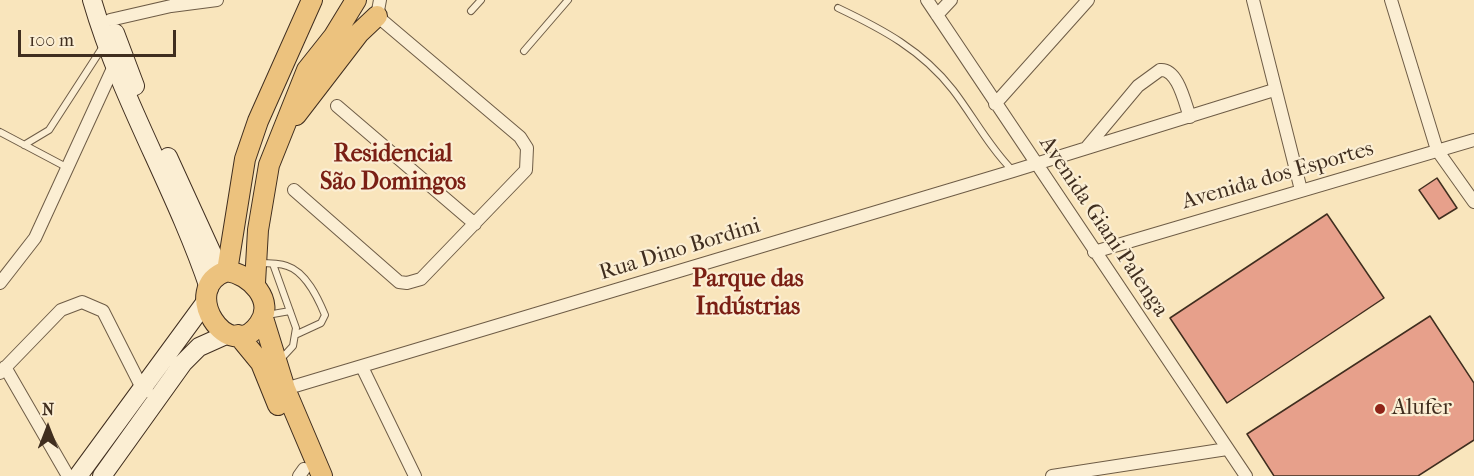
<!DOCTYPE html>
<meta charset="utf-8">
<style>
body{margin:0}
#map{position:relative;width:1474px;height:476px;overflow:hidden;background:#f9e5bc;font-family:"IM FELL French Canon",serif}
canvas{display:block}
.north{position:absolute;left:18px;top:398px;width:60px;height:60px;-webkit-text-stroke:4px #fbeed3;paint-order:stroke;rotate:0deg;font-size:16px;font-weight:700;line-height:24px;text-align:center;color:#402e1f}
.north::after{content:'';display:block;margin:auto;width:21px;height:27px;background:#402e1f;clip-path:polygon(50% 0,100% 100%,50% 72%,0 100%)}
.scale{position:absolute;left:18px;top:30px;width:158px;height:27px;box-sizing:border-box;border:3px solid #402e1f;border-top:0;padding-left:8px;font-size:18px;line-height:21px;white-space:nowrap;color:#402e1f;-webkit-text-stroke:4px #fbeed3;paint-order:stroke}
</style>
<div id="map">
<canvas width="1474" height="476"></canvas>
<div class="north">N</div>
<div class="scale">100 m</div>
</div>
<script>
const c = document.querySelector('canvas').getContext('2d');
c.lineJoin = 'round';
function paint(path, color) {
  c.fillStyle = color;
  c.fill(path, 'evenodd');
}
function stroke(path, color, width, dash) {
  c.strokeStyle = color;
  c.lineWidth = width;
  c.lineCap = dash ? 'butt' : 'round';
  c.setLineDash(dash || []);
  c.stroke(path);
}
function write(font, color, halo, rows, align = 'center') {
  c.font = font + ' "IM FELL French Canon",serif';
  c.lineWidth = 4.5;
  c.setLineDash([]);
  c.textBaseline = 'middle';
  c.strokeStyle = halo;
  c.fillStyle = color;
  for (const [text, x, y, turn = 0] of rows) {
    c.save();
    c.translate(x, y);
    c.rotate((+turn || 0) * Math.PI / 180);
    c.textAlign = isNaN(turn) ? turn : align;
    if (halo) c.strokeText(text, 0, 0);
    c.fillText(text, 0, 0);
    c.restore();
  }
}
const building = new Path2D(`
 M1437,178L1457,208L1439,219L1419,190Z
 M1327,214L1384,298L1227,403L1170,318Z
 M1430,316L1474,383V440L1418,476H1274L1247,434Z`);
paint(building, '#e7a08b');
stroke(building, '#402e1f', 1.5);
const lane = new Path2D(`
 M838,8C882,29 922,50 953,90C973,116 989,147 1013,171
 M471,11L481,0
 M524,51L568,0
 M0,132L68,168
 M24,145L49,130L104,45
 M258,263C267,263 279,263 287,266C306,272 318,298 325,315L321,323L295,335
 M273,264L296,328L293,346L281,359
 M267,315L290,311`);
const street = new Path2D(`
 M927,0L1246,476
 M1253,0L1301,190
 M1391,0L1437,150L1474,202
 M937,15L951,0
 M110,20L171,6L217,0
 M995,104L1088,0
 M337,106L475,224
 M1087,147L1138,86L1160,70C1178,68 1185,104 1190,117
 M294,190L399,282L407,283L421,279L526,170L527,148L520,137L377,16L380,0
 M1094,252L1474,140
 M0,283L35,238L114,66
 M5,367L68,476
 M362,367L415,476
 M0,373L61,310L82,302L103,311L142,388L147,391
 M285,389L1013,171L1274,90
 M299,476L304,469
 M1052,476L1227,449`);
const secondary = new Path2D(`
 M92,0C121,100 176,190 209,288
 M115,33L135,86
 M168,157L221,273
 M78,476L207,300
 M102,476L183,363L199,347L228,334`);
const primary = new Path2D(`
 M296,115L359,33L377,16
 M227,271L245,159L258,121L312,0
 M227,271C250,274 276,301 259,324C229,367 177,288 227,271Z
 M255,283L258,230L269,165L307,70L334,36L356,0
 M263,318L285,389L322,476
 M238,335L261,363L278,405`);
stroke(lane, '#6e5c46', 8);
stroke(street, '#6e5c46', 14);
stroke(secondary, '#402e1f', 20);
stroke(primary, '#402e1f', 22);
stroke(lane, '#fbeed3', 6);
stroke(street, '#fbeed3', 12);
stroke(secondary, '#fbeed3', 18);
stroke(primary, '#ecc27e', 20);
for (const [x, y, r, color] of [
 [1380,409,6,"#8f2418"]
]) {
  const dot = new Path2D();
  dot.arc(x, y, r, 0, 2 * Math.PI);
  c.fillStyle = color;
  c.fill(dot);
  stroke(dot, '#fbeed3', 2);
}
write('22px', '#402e1f', '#fbeed3', [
 ["Avenida dos Esportes",1278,176,-16],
 ["Avenida Giani Palenga",1103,227,56],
 ["Rua Dino Bordini",680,250,-17]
]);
write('22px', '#402e1f', '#fbeed3', [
 ["Alufer",1392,409]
], 'left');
write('bold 24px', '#7a1f14', '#fbeed3', [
 ["Residencial",393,155],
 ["São Domingos",393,183],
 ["Parque das",748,280],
 ["Indústrias",748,308]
]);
</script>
